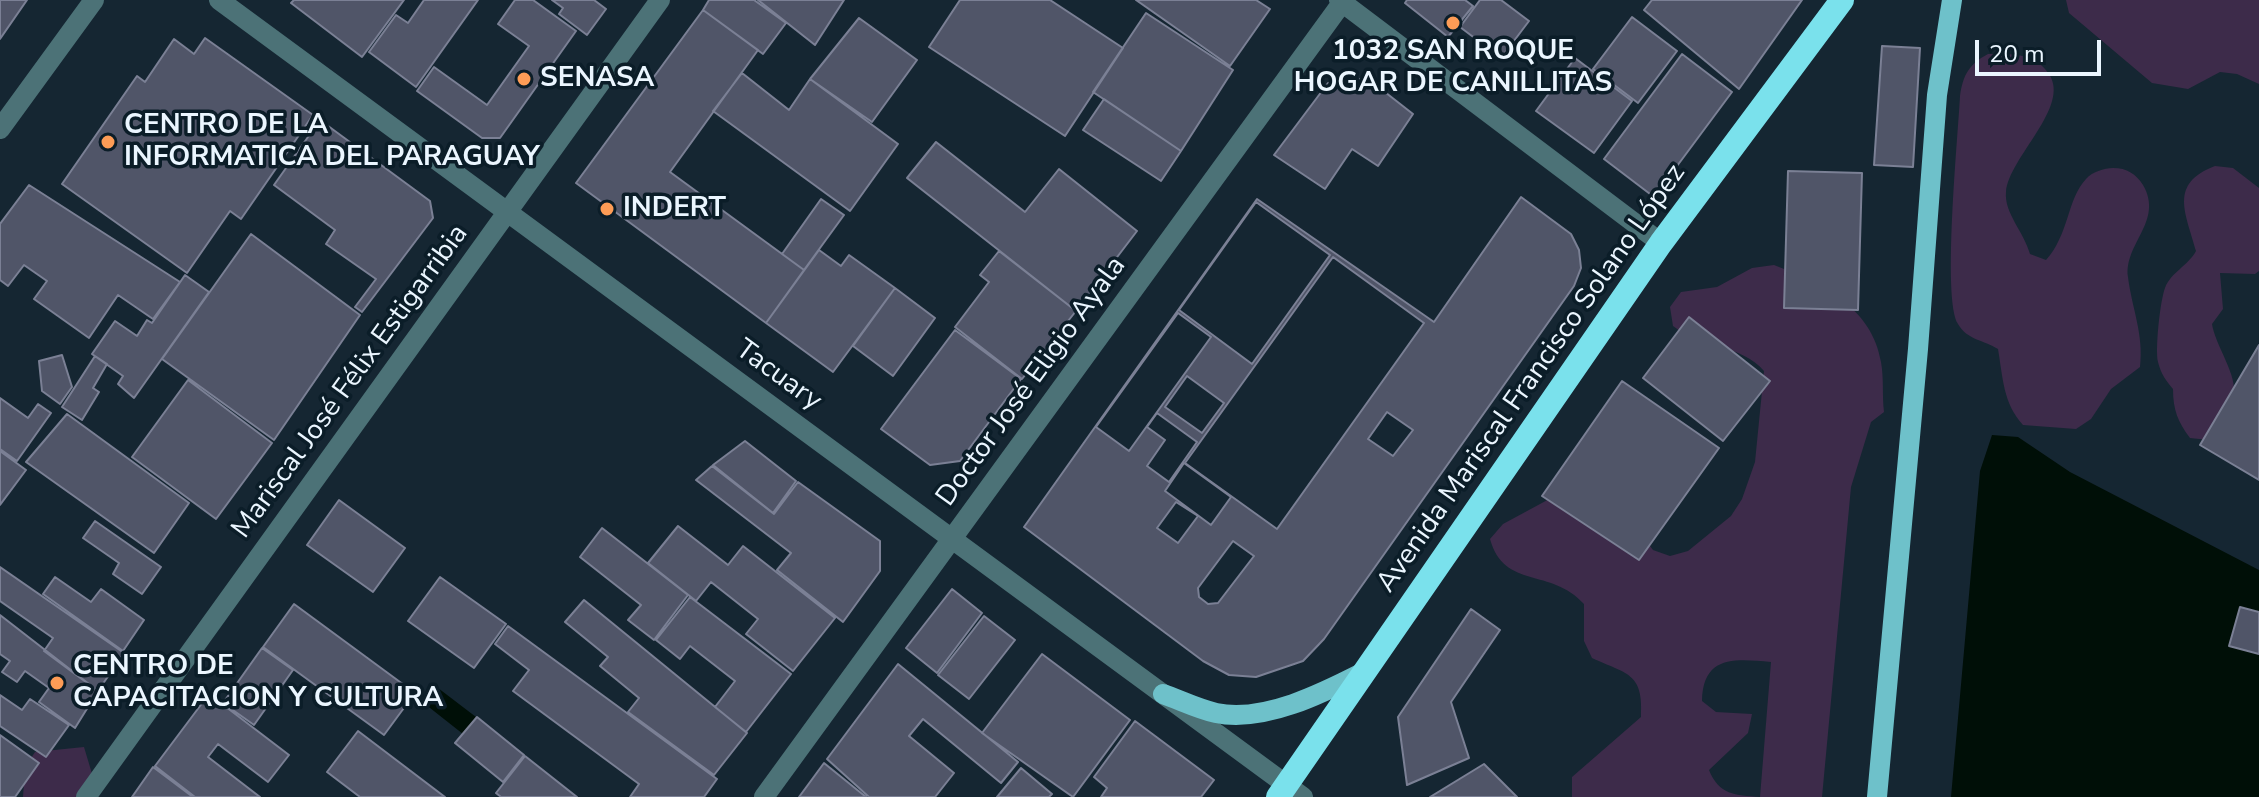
<!DOCTYPE html>
<meta charset="utf-8">
<style>
body{margin:0}
#map{position:relative;width:2259px;height:797px;overflow:hidden;background:#152632;font-family:"Nunito Sans",sans-serif}
canvas{display:block}
.scale{position:absolute;left:1975px;top:40px;width:126px;height:36px;box-sizing:border-box;border:4px solid #ebf6ff;border-top:0;padding-left:10px;font-size:24px;line-height:28px;white-space:nowrap;color:#ebf6ff;-webkit-text-stroke:6px #0b1d28;paint-order:stroke}
</style>
<div id="map">
<canvas width="2259" height="797"></canvas>
<div class="scale">20 m</div>
</div>
<script>
const c = document.querySelector('canvas').getContext('2d');
c.lineJoin = 'round';
function paint(path, color) {
  c.fillStyle = color;
  c.fill(path, 'evenodd');
}
function stroke(path, color, width, dash) {
  c.strokeStyle = color;
  c.lineWidth = width;
  c.lineCap = dash ? 'butt' : 'round';
  c.setLineDash(dash || []);
  c.stroke(path);
}
function write(font, color, halo, rows, align = 'center') {
  c.font = font + ' "Nunito Sans",sans-serif';
  c.lineWidth = 7;
  c.setLineDash([]);
  c.textBaseline = 'middle';
  c.strokeStyle = halo;
  c.fillStyle = color;
  for (const [text, x, y, turn = 0] of rows) {
    c.save();
    c.translate(x, y);
    c.rotate((+turn || 0) * Math.PI / 180);
    c.textAlign = isNaN(turn) ? turn : align;
    if (halo) c.strokeText(text, 0, 0);
    c.fillText(text, 0, 0);
    c.restore();
  }
}
paint(new Path2D(`
 M2066,0H2259V84L2237,74L2220,72L2188,89L2152,83L2069,13Z
 M1988,54C2012,54 2034,52 2049,74C2071,107 2009,157 2006,192C2004,213 2024,232 2030,254L2046,260C2069,235 2067,199 2086,179C2092,172 2104,168 2113,168C2127,168 2136,174 2143,185C2164,221 2124,243 2128,277C2132,309 2144,334 2140,367L2111,389L2091,419L2076,429L2023,425C2003,403 2003,378 1998,349C1984,340 1967,340 1958,324C1942,299 1958,137 1960,96C1963,75 1969,64 1988,54Z
 M2215,166L2233,168L2259,188V271L2255,274L2220,273L2223,309L2212,324C2215,345 2239,377 2233,395C2228,410 2217,425 2209,440L2190,438C2178,422 2173,410 2173,389C2166,381 2161,374 2158,362C2155,350 2160,301 2165,288C2171,272 2188,266 2196,251C2186,213 2168,184 2215,166Z
 M1774,265C1821,283 1872,307 1881,362C1884,379 1882,394 1884,412L1871,422L1851,487L1822,797H1760L1771,662C1735,659 1703,655 1702,701L1716,712L1752,714L1748,733L1709,770C1719,795 1735,795 1760,797H1572V777L1641,717C1644,672 1626,674 1592,658L1584,641V604C1551,567 1504,590 1490,539L1503,524L1553,497L1629,518L1653,550L1670,556L1688,551L1731,516L1742,499L1755,462L1764,371C1741,344 1700,348 1673,326L1670,307L1681,292L1717,287L1752,268Z
 M84,747L93,777L89,797H23L25,767L35,752Z`), '#3d2b4a');
paint(new Path2D(`
 M1992,435L2018,437L2070,472L2259,570V797H1951L1980,471Z
 M438,688L476,717L463,734L425,704Z`), '#000f07');
const building = new Path2D(`
 M0,0H27L0,39Z
 M294,0H404L362,57L291,3Z
 M424,0H478L416,87L369,52L396,15L408,23Z
 M515,0H533L576,31L500,138H482L417,91L434,67L487,105L529,46L498,24Z
 M552,0H594L606,9L587,35L559,14L563,8Z
 M709,0H754L786,23L763,54L703,10Z
 M758,0H844L815,45Z
 M960,0H1050L1123,48L1065,136L929,47Z
 M1136,0H1256L1270,9L1230,66Z
 M1407,0H1465L1473,6L1448,37L1405,3Z
 M1480,0H1501L1529,21L1501,58L1460,27Z
 M1652,0H1802L1739,89L1644,10Z
 M703,10L758,50L670,172L804,270L766,323L576,183Z
 M1146,13L1233,70L1181,151L1093,92Z
 M1632,17L1677,51L1638,103L1593,69Z
 M859,18L917,60L872,122L810,79Z
 M205,38L313,115L241,219L230,211L187,273L62,184L137,76L145,82L174,39L194,54Z
 M1882,46L1920,48L1913,167L1874,165Z
 M1682,54L1732,92L1654,197L1604,159Z
 M1575,58L1632,101L1594,153L1536,111Z
 M742,73L789,110L810,79L898,144L850,211L713,111Z
 M1367,78L1413,114L1378,166L1352,149L1325,189L1274,155L1328,83Z
 M1104,99L1181,151L1161,181L1083,130Z
 M320,120L430,201L433,218L362,312L355,307L376,279L326,244L335,230L274,185Z
 M936,142L1025,212L1059,169L1137,231L1076,311L907,178Z
 M1788,171L1862,173L1858,310L1784,308Z
 M29,185L180,282L153,319L118,295L89,338L34,299L47,281L24,265L8,286L0,280V224Z
 M1521,197L1571,234L1579,250L1581,268L1574,286L1324,639L1303,661L1256,677L1229,675L1203,661L1024,527L1257,199L1434,322Z
 M821,199L844,215L804,270L782,254Z
 M1256,202L1330,255L1252,364L1179,310Z
 M251,234L360,315L274,440L162,359Z
 M819,250L841,266L849,255L895,288L833,372L766,323Z
 M999,251L1076,311L1022,379L955,327L989,282L980,275Z
 M1333,257L1424,323L1277,529L1185,463Z
 M185,275L209,292L134,398L118,384L123,376L92,354L115,321L137,336L147,320L152,323Z
 M895,288L935,318L893,376L853,346Z
 M1178,313L1211,337L1129,451L1096,427Z
 M1689,317L1770,381L1723,441L1643,378Z
 M955,330L1021,379L960,461L930,465L881,429Z
 M2259,345V480L2200,445Z
 M62,355L72,387L60,404L42,391L39,361Z
 M95,356L107,364L93,388L99,392L82,420L62,407Z
 M1187,376L1224,403L1202,433L1165,407Z
 M188,380L272,443L216,519L132,457Z
 M1622,381L1719,448L1639,560L1542,496Z
 M0,398L28,418L38,404L51,413L17,461L0,449Z
 M1387,412L1413,430L1393,456L1368,439Z
 M1157,413L1197,442L1169,482L1147,466L1165,440L1147,427Z
 M67,414L189,503L154,553L26,462Z
 M745,441L796,481L773,513L713,465Z
 M0,451L26,470L0,505Z
 M1184,463L1231,497L1211,525L1165,491Z
 M712,466L774,514L798,482L880,541V571L843,622L777,570L791,553L696,480Z
 M339,500L405,548L373,592L307,545Z
 M1176,502L1198,516L1178,543L1157,528Z
 M95,521L161,567L142,594L113,574L119,563L83,538Z
 M678,526L728,565L743,546L835,618L793,671L746,634L758,619L711,582L696,601L648,563Z
 M602,528L688,595L654,640L628,620L641,605L580,557Z
 M1233,541L1254,556L1218,603L1208,604L1199,597L1198,588Z
 M0,567L124,653L98,691L44,651L53,638L0,601Z
 M55,577L91,602L101,589L144,620L123,651L43,594Z
 M440,577L506,624L474,668L408,621Z
 M952,589L982,613L937,673L906,648Z
 M690,597L791,674L746,732L715,707L735,681L690,646L680,659L656,640Z
 M584,600L747,733L714,775L628,712L639,698L600,666L608,657L565,622Z
 M294,604L415,693L384,735L263,647Z
 M2240,607L2259,612V654L2229,646Z
 M1471,609L1500,630L1451,702L1469,758L1407,785L1398,717Z
 M0,615L98,691L75,728L39,702L49,688L25,671L17,682L2,672L10,661L0,654Z
 M984,616L1015,640L969,699L938,675Z
 M508,626L717,779L704,797H630L639,784L513,691L529,670L495,644Z
 M262,648L293,670L254,725L223,703Z
 M1042,654L1130,720L1073,797L982,733Z
 M898,664L1018,762L1001,783L923,719L909,736L954,773L935,797H869L827,759Z
 M209,694L289,755L268,782L218,744L208,757L260,797H195L155,766Z
 M0,695L22,710L30,699L69,725L46,757L0,726Z
 M477,717L524,755L503,782L455,743Z
 M1135,721L1214,780L1201,797H1101L1107,788L1094,777Z
 M358,731L445,797H360L327,772Z
 M0,735L39,763L15,797H0Z
 M525,756L577,797H501L496,793Z
 M824,763L866,797H799Z
 M1484,764L1517,797H1430Z
 M153,767L193,797H132Z
 M1021,768L1052,794L1049,797H997Z`);
paint(building, '#505568');
stroke(building, '#7b8095', 2);
stroke(new Path2D(`
 M219,0L1303,797
 M1339,0L1661,243
 M0,129L94,0
 M86,797L660,0
 M764,797L1344,0`), '#4c7277', 20);
stroke(new Path2D(`
 M1163,694C1180,700 1198,709 1216,713C1264,723 1323,693 1364,672
 M1877,797L1918,349L1937,95L1952,0`), '#6ec1ca', 20);
stroke(new Path2D(`
 M1278,797L1661,243L1842,0`), '#7ae1ec', 24);
for (const [x, y, r, color] of [
 [1453,23,8,"#fd9c56"],
 [524,79,8,"#fd9c56"],
 [108,142,8,"#fd9c56"],
 [607,209,8,"#fd9c56"],
 [57,683,8,"#fd9c56"]
]) {
  const dot = new Path2D();
  dot.arc(x, y, r, 0, 2 * Math.PI);
  c.fillStyle = color;
  c.fill(dot);
  stroke(dot, '#0b1d28', 3);
}
write('bold 28px', '#ebf6ff', '#0b1d28', [
 ["1032 SAN ROQUE",1453,52,"center"],
 ["HOGAR DE CANILLITAS",1453,84,"center"],
 ["SENASA",540,79],
 ["CENTRO DE LA",124,126],
 ["INFORMATICA DEL PARAGUAY",124,158],
 ["INDERT",623,209],
 ["CENTRO DE",73,667],
 ["CAPACITACION Y CULTURA",73,699]
], 'left');
write('28px', '#ebf6ff', '#0b1d28', [
 ["Tacuary",778,376,36],
 ["Avenida Mariscal Francisco Solano López",1532,379,-55],
 ["Mariscal José Félix Estigarribia",351,382,-54],
 ["Doctor José Eligio Ayala",1032,382,-54]
]);
</script>
